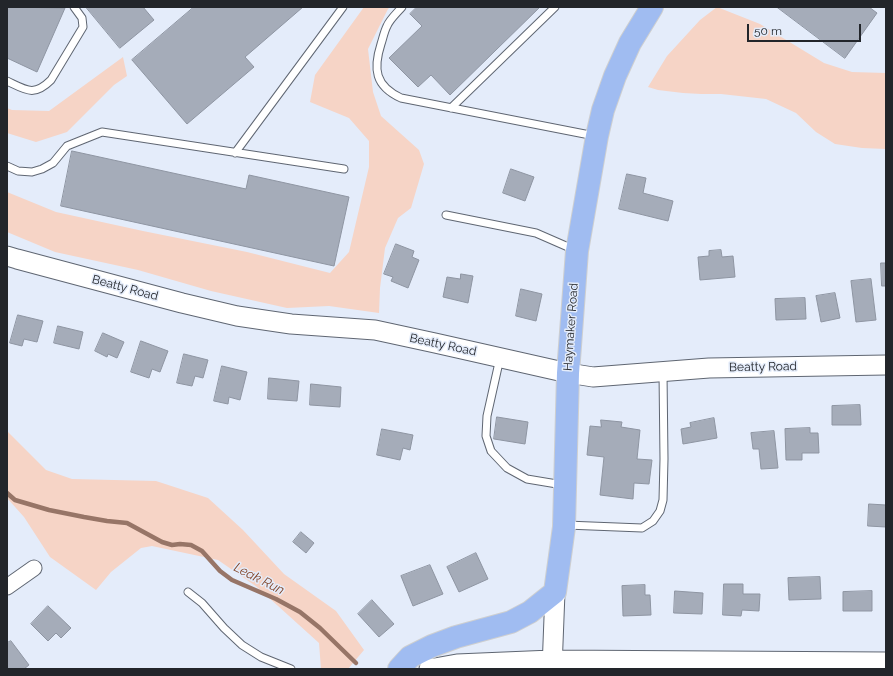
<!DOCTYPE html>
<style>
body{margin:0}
#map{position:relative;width:893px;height:676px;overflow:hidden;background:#e4ecfa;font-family:Raleway,sans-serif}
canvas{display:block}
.frame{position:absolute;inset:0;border:8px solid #22252a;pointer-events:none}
.scale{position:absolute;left:747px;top:24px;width:114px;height:18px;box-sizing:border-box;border:2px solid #22252a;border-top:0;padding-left:5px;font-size:12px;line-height:14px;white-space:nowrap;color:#22252a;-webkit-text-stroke:3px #e4ecfa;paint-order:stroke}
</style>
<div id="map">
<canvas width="893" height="676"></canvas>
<div class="frame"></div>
<div class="scale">50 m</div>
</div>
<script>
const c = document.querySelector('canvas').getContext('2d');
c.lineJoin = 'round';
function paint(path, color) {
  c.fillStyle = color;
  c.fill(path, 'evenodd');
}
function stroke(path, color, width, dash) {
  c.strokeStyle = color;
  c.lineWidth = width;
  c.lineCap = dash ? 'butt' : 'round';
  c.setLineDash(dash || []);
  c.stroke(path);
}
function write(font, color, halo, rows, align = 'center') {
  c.font = font + ' Raleway,sans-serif';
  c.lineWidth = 3;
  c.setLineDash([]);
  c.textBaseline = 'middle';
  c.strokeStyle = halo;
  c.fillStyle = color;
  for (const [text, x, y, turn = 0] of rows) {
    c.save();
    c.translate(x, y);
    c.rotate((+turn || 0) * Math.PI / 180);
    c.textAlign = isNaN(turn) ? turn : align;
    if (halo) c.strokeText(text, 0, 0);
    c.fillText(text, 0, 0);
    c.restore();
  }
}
paint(new Path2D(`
 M364,7H390L388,9L368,49L373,92L381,116L419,150L424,164L411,208L398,218L385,248L380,288L379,313L329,306L287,308L211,291L138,270L55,252L7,232V192L56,212L143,231L247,252L330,273L349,252L369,167V141L349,118L310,102L315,75Z
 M717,7L760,24L824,63L852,72L886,73V149L862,148L835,144L816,132L796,113L766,99L721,94H701L683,93L658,90L648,87L667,56L700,20Z
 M123,57L127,76L114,85L67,132L36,142L7,133V108L12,110L49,111Z
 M7,431L46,470L72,479L156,481L208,498L243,530L284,574L336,611L364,650L348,669H321L319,643L257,587L218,560L152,546L141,548L111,572L96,590L50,557L24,517L7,498Z`), '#f6d4c6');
stroke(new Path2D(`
 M7,493L15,500L49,510L84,517L107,521L127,523L162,542L172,545L180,544L191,545L202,551L220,571L232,580L276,599L300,612L320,628L356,663`), '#977567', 4.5);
const building = new Path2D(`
 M7,7L65,8L37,72L7,58Z
 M86,7H143L154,20L120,48Z
 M194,7H303L245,57L254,67L187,124L132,60Z
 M417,7H540L450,95L431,75L418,87L389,58L422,26L410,14Z
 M777,7H869L877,13L845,58Z
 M72,151L246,189L249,175L349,197L334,266L61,206Z
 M511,169L534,177L525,201L503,193Z
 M627,174L646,178L643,193L673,201L668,221L619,209Z
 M396,244L414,251L412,257L419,260L408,288L391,281L393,277L384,274Z
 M721,250L722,257L733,256L735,277L700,280L698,257L709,256V251Z
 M881,263H886V286H882Z
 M461,274L473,276L468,303L443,297L447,277L460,279Z
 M871,279L876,320L856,322L851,281Z
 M521,289L542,294L536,321L516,316Z
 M835,293L840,318L821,322L816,296Z
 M805,298L806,319L776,320L775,299Z
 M18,315L43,321L37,342L24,339L22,346L10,343Z
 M58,326L83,332L79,349L54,343Z
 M103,333L124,342L117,358L108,354L107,357L95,351Z
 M141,341L168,351L160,372L152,369L149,378L131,372Z
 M184,354L208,360L203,378L195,376L192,386L177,383Z
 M222,366L247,372L240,400L229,397L228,404L214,401Z
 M269,378L299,381L297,401L268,399Z
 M311,384L341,387L340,407L310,405Z
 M860,405L861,425H832V406Z
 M497,417L528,422L525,444L494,439Z
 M714,418L717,438L683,444L681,429L691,427L690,423Z
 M601,420L622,422L621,427L640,430L637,459L652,460L649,484L634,483L633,499L600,495L604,457L587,455L590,426L601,427Z
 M810,428V433H818L819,453H802V460H786L785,429Z
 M382,429L413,435L410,450L403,448L400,460L377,455Z
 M774,431L778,468L761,469L759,449H753L751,433Z
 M869,504L886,505V527L868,526Z
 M301,532L314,543L306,553L293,542Z
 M476,553L488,579L459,592L447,567Z
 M430,565L443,594L413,606L401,576Z
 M820,577L821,599L789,600L788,578Z
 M724,584H743V594H760L759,611L742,610L741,616L723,615Z
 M645,585V595H650L651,615L623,616L622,586Z
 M675,591L703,593L702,614L674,613Z
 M872,591V611H843V592Z
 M372,600L394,624L379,637L358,614Z
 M48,606L71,628L61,638L56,633L48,641L31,624Z
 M11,641L29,665L24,669H7V643Z`);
paint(building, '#a5acb9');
stroke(building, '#8e95a2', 1);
const service = new Path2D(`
 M402,7C397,13 390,19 387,26C384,32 383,38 381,44C373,69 375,86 401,98L595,136
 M7,81C26,90 34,97 51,80L83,27L82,18L74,7
 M451,108L555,7
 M235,153L343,7
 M7,166L18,171L32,172L42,169L53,163L67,146L102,132L344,169
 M446,215L536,233L575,250
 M500,358L487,416L486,436L491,451L507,468L527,479L563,485
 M566,525L642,528L653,521L660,511L663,500L664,459L663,373
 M188,592L202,603L224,628L242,645L261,657L291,669`);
const minor = new Path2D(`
 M7,587L34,568`);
const tertiary = new Path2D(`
 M7,256L17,259L182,303L237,316L291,324L375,330L435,343L568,373L593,377L709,368L886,365
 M429,669L457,664L552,660L886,662
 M552,669L555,592`);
const primary = new Path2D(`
 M399,669L410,657L432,646L456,637L511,622L530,612L555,592L564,527L568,373L577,251L597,136L603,110L615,76L630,43L652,7`);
stroke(service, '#5f6672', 9);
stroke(minor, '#5f6672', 17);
stroke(tertiary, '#5f6672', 21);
stroke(primary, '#cecfd0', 24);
stroke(service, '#fff', 7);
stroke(minor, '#fff', 15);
stroke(tertiary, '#fff', 19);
stroke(primary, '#a0bcf1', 22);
write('12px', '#22252a', '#e4ecfa', [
 ["Beatty Road",125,288,15],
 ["Haymaker Road",571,327,-86],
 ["Beatty Road",443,345,12],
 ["Beatty Road",763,367,-1]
]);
write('italic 13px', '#7f3f21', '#e4ecfa', [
 ["Leak Run",259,579,27]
]);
</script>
